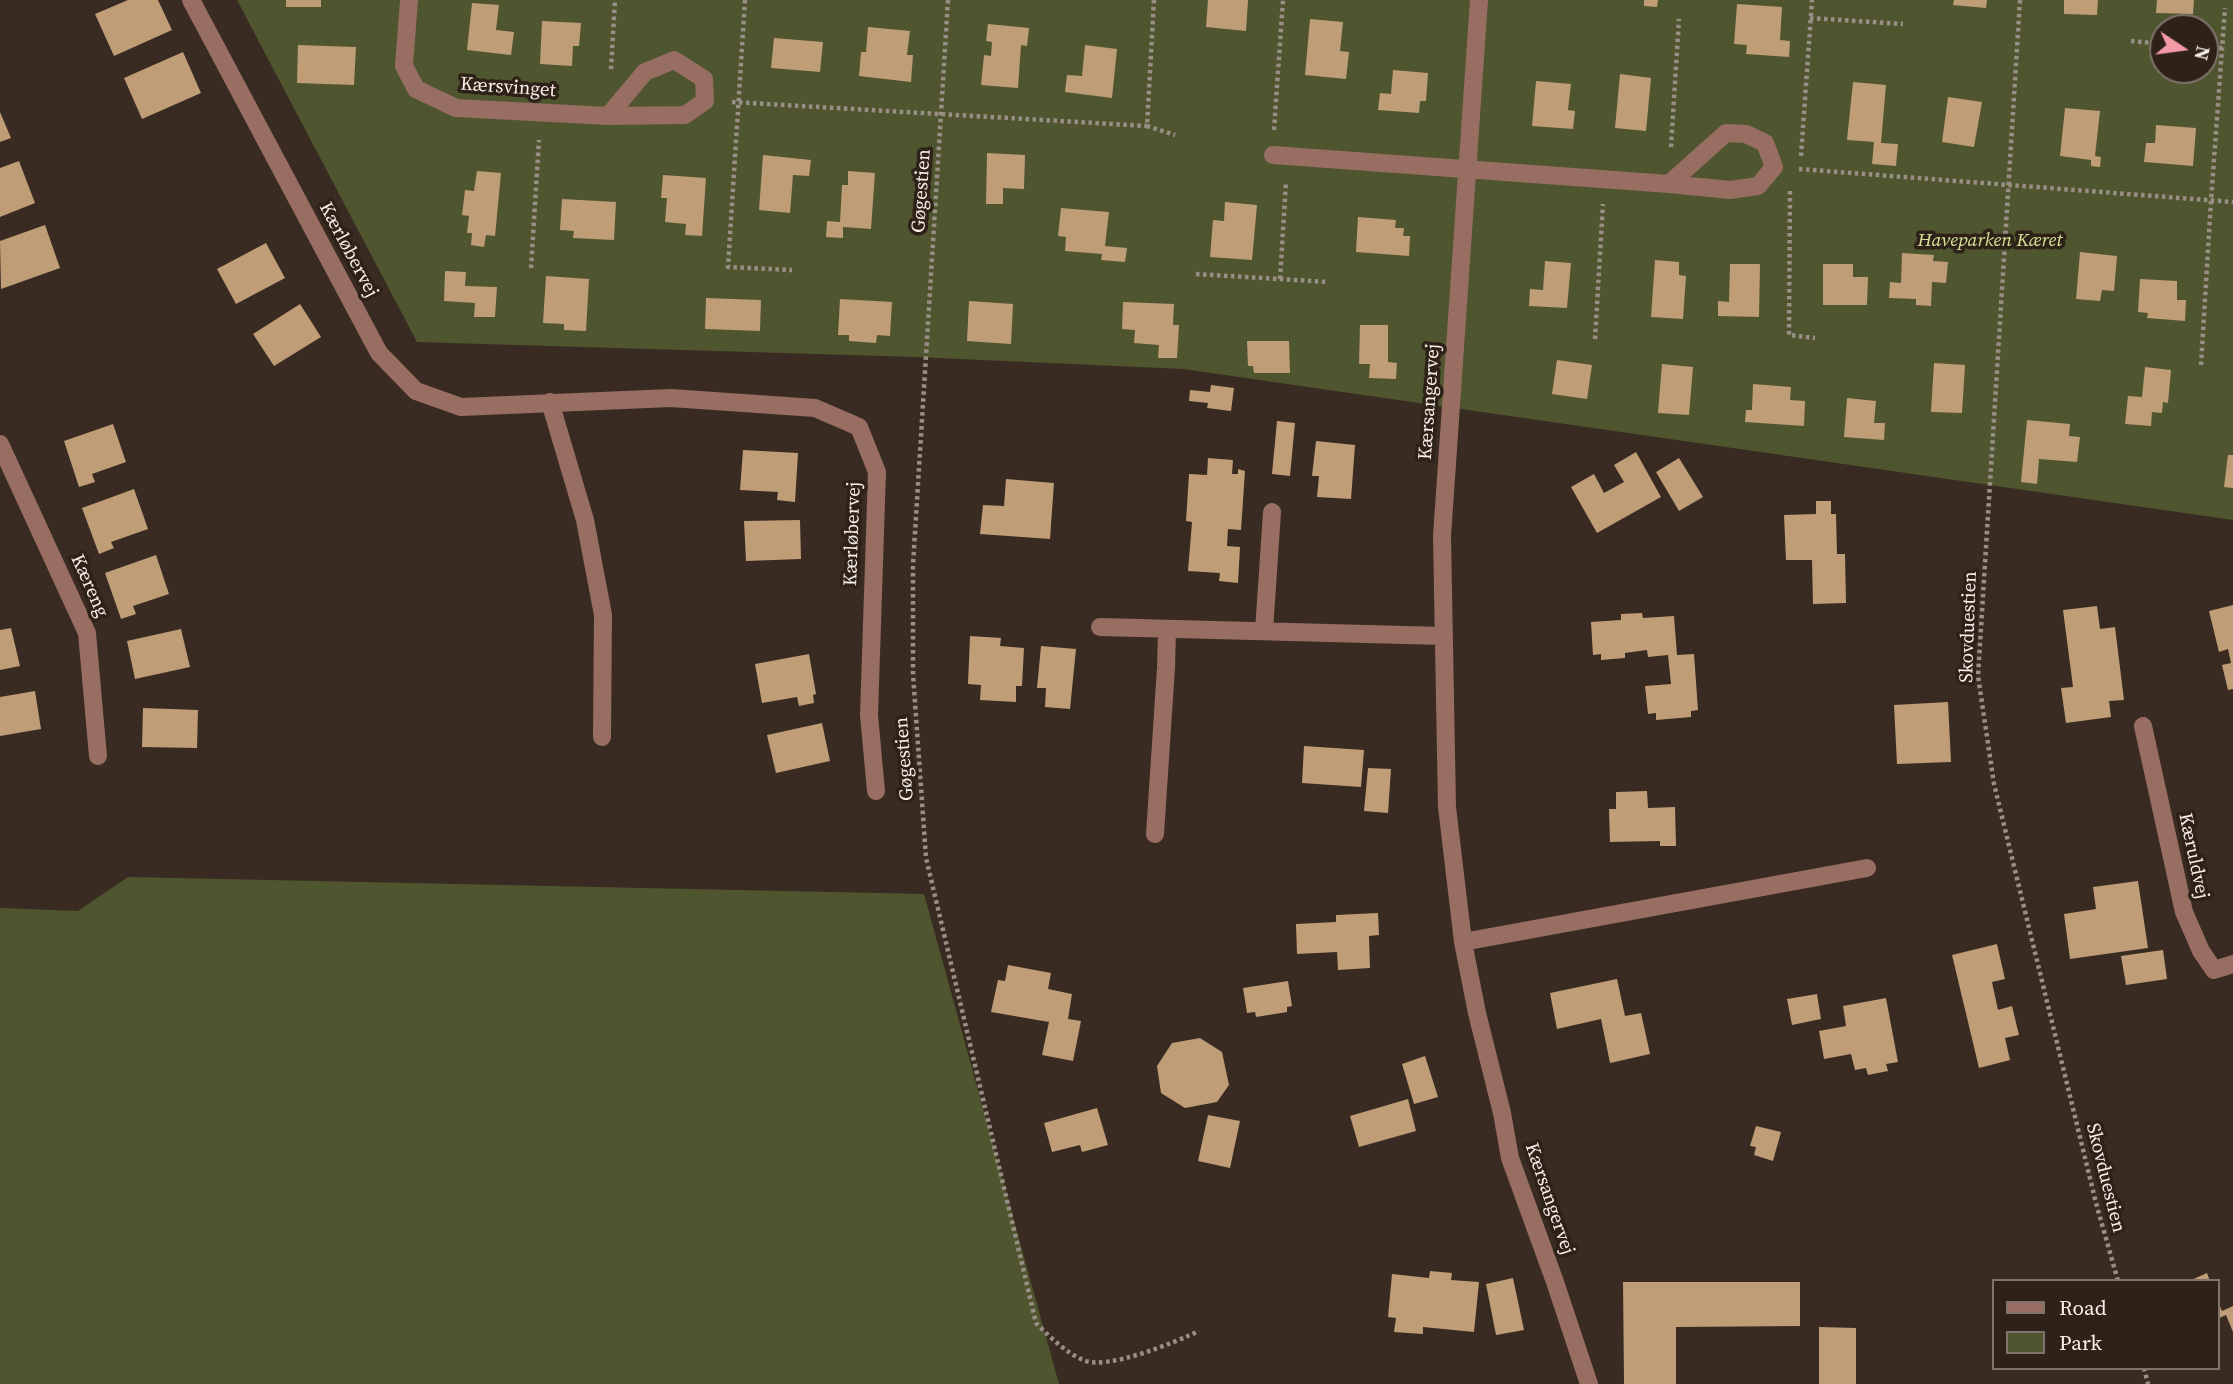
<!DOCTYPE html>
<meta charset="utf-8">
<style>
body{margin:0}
#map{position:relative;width:2233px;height:1384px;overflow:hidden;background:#392b21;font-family:"Source Serif 4",serif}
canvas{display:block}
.legend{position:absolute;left:1992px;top:1279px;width:228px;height:91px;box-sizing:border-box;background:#2e2118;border:2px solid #7f736b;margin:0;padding:9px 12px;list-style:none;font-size:21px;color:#f8efe8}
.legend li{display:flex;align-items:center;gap:14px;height:35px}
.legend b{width:35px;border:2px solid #7f736b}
.north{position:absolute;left:2149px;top:14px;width:70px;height:70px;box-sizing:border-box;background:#2e2118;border:2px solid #7f736b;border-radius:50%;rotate:103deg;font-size:19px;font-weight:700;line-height:28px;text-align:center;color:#f8efe8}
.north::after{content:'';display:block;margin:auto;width:24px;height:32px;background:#f49aa6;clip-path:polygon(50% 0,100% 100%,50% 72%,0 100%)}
</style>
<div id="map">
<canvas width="2233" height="1384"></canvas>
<ul class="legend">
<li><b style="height:9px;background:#976e61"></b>Road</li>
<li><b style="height:19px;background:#4f552e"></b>Park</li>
</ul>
<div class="north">N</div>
</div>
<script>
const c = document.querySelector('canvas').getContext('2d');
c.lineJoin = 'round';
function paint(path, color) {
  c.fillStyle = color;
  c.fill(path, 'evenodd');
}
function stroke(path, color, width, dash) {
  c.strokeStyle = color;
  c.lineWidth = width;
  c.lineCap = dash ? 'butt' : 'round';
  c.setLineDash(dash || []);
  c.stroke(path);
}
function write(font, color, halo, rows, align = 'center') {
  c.font = font + ' "Source Serif 4",serif';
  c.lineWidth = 7;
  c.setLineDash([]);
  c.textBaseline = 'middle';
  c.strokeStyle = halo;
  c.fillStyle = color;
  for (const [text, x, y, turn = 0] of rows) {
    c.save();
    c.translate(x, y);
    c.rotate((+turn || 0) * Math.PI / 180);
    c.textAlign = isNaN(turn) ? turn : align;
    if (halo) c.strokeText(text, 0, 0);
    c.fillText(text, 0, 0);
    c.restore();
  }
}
paint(new Path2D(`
 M237,0H2233V520L1183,369L916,357L417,342ZM2163,28H2205V70H2163Z
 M128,877L924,894L1059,1384H0V908L78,911Z`), '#4f552e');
paint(new Path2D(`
 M128,0H158L172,30L114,56L95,14Z
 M286,0H321V7H286Z
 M1208,0H1248L1246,31L1206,27Z
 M1644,0H1658L1657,7L1644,6Z
 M1954,0H1987L1986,8L1953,5Z
 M2064,0H2098L2097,15L2064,14Z
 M2157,0H2194L2193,14L2156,13Z
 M472,3L499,5L496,30L514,32L511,55L467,50Z
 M1737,4L1782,7L1780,40L1790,41L1789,57L1746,54L1747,45L1734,44Z
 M1310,19L1343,22L1340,51L1349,52L1346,79L1305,75Z
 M542,21L581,23L579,46H573L572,66L540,64Z
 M988,24L1029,28L1027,46L1021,45L1018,88L981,85L984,55L991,56L992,42L986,41Z
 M868,27L910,31L907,55H913L911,82L859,76L861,52H866Z
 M774,38L823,42L820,72L771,68Z
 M298,45L356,47L354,85L297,83Z
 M1085,45L1117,49L1112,98L1065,92L1067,75L1082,76Z
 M183,52L201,93L142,119L124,78Z
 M1393,70L1428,73L1426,101H1420L1419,113L1378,110L1380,93L1391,94Z
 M1620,74L1651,78L1646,131L1615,128Z
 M1536,81L1571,84L1568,110L1575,111L1573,129L1532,126Z
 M1853,82L1886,85L1881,143L1898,144L1896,166L1872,164L1874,142L1847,140Z
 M1948,97L1982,102L1974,147L1942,142Z
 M2065,108L2100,111L2095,156L2101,157L2100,167L2091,166V160L2060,156Z
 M0,112L11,138L0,142Z
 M2156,125L2196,128L2193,166L2144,162L2146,143H2155Z
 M987,153L1025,155L1024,189L1003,188V204H986Z
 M763,155L811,160L809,176L793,175L790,213L759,210Z
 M19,161L35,203L0,217V168Z
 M477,171L501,173L495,236L486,235L484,247L471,245L472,233H467L469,216L462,215L465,190L474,191Z
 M848,171L875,173L871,229L843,227V238L826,237L827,221L840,222L842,185H848Z
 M663,175L706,178L702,236L685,235L686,224L665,222L667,198H661Z
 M562,199L616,202L614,240L573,238L574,231L560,230Z
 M1225,202L1257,205L1252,260L1210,257L1213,220L1224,221Z
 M1061,208L1109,212L1105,246L1127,248L1125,262L1101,260L1102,254L1065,251L1066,237L1058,236Z
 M1358,217L1396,220L1395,228H1404L1403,236H1410L1409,256L1356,252Z
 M45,225L60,268L1,289L0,241Z
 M266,243L285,278L236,304L217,269Z
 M2080,252L2117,256L2114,291L2102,290L2100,301L2076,299Z
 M1902,253L1934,255L1933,261L1948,262L1946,283L1932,282L1931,306L1916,305V299L1889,298L1890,282L1901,283Z
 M1655,260L1679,262V275L1686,276L1683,319L1651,317Z
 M1545,261L1571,263L1567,308L1529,306L1530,289L1543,290Z
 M1730,264H1760L1759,317L1718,316V301L1729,302Z
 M1823,264H1853V277H1868L1867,305H1823Z
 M445,271L466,272L465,286L497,287L495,317H474L475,303L444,301Z
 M546,276L589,279L586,331L564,330V324L543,323Z
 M2140,279L2177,281V300H2186L2185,321L2147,318L2148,313L2138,312Z
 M706,298L761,300L760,331L705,329Z
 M840,299L892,302L890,336L877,335L876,343L849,341V335H838Z
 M969,301L1013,304L1011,344L967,341Z
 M1123,302L1174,304L1173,325H1179L1177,358H1158L1159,345L1134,343L1135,330L1122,329Z
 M300,304L321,337L274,366L253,334Z
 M1360,325H1388V362L1397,363L1396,379L1369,378L1370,364H1359Z
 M1247,341H1289L1290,373H1254L1253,366H1248Z
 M1557,360L1592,365L1587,399L1552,394Z
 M1934,363L1965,365L1962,413L1931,412Z
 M1662,364L1693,367L1689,415L1658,413Z
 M2145,367L2171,370L2168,403L2163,402L2162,413L2152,412L2151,426L2125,424L2128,396L2142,397Z
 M1753,384L1791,387L1790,400L1805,401L1804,426L1745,422L1746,410H1752Z
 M1211,385L1234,388L1231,411L1207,408L1208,403L1189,401L1190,390L1210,392Z
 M1847,398L1876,401L1874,423H1885L1884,440L1844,437Z
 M2027,420L2070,424L2069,436L2080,437L2077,462L2039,459L2037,484L2021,482Z
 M1277,421L1295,423L1290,476L1272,474Z
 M113,424L126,462L92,474L95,482L79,487L64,441Z
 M1316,441L1355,445L1351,499L1317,497L1319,476H1312Z
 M743,450L798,453L795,502L777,500L778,492L740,490Z
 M1636,452L1661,497L1597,533L1571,487L1594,474L1604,493L1624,482L1614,465Z
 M2228,455H2233V488L2224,487Z
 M1208,458L1233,460L1232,474H1238V469L1245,471L1241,530L1228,529L1227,546L1240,547L1238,583L1219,581L1220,573L1188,571L1192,522L1186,521L1189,474L1207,475Z
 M1679,458L1703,497L1679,511L1656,472Z
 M1006,479L1054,483L1050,539L980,534L983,505L1004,506Z
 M134,489L148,529L111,542L114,548L99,554L82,508Z
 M1816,501H1831V514H1836L1837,554H1845L1846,603L1813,604L1812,560H1786L1784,515L1816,514Z
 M800,520L801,559L746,561L744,521Z
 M156,555L169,594L133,606L136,614L121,619L105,573Z
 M2233,605V689L2228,690L2222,665L2231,663L2228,649L2219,652L2209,611Z
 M2097,606L2100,629L2115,627L2124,700L2109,701L2111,717L2066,723L2061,688L2073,687L2063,610Z
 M1642,613L1643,618L1674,616L1677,655L1694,654L1698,710L1691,711V717L1656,720V713L1648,714L1645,686L1671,684L1668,655L1648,657L1647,650L1625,653V658L1601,660V654L1593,655L1591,622L1621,620V614Z
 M11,628L20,666L0,670V630Z
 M181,629L190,667L135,679L127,641Z
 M970,636L1001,638L1000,646L1024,648L1022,686H1016V702L980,700L981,685L968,684Z
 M1041,646L1076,649L1070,709L1045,707L1046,688H1037Z
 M809,654L816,694L813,695L814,703L799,706L797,697L762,703L755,664Z
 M35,691L41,729L0,736V697Z
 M1948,702L1951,762L1897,764L1894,705Z
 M143,708L198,710L197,748L142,747Z
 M822,723L830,761L776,773L767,735Z
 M1304,746L1364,750L1361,787L1302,783Z
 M1368,768L1391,769L1388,813L1364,811Z
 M1647,791L1648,808L1675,807L1676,846H1660V841L1610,842L1609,809H1616V792Z
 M2138,881L2148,948L2070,959L2064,914L2096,909L2093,887Z
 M1378,913L1379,935L1369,936L1370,968L1338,970L1337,952L1297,954L1296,924L1336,922V915Z
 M1997,944L2005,979L1992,982L1998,1010L2012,1006L2019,1035L2005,1038L2010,1060L1979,1068L1952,955Z
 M2163,950L2167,979L2126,985L2121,956Z
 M1008,965L1051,973L1048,989L1072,994L1068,1019L1081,1021L1073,1061L1042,1055L1049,1022L991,1012L998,980L1005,981Z
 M1617,979L1625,1016L1641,1013L1650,1054L1610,1063L1601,1019L1557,1029L1550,993Z
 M1288,981L1292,1006L1287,1007V1012L1256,1017L1255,1012L1247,1013L1243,988Z
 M1817,994L1821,1019L1792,1025L1787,999Z
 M1886,998L1898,1062L1886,1064L1888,1071L1868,1075L1866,1068L1855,1070L1851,1054L1824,1059L1819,1031L1846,1026L1843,1006Z
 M1200,1038L1222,1052L1229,1085L1217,1102L1185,1108L1161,1093L1157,1066L1172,1043Z
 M1425,1056L1438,1097L1414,1104L1402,1064Z
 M1408,1099L1416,1131L1359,1147L1350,1116Z
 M1097,1108L1108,1145L1082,1152L1080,1145L1052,1152L1044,1123Z
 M1208,1115L1240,1121L1230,1168L1198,1161Z
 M1756,1126L1781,1132L1773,1161L1754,1155L1756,1147L1750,1146Z
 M1430,1271L1452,1273L1451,1280L1479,1282L1474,1332L1423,1327V1334L1394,1332L1396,1318L1388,1317L1392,1274L1429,1278Z
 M2207,1273L2210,1281H2189Z
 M1513,1278L1524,1330L1496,1335L1486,1284Z
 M1623,1282H1800V1326L1676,1327V1384H1624Z
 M2217,1299L2222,1311L2233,1306V1332L2226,1315L2217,1319Z
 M1819,1327L1856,1328V1384H1819Z`), '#bf9d77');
stroke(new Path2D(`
 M745,0L728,267L792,270
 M948,0L913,565V674L926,858L1036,1323C1050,1337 1065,1352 1083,1360C1106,1371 1176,1342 1199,1331
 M1154,0L1147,126L1175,135
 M2020,0L1978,676L1994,784L2096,1203L2118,1281
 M1810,18L1903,24
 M2131,41L2163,44
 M2205,47L2222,48
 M611,69L615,0
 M732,102L1147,126
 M1274,130L1283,0
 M1671,147L1679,19
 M1801,156L1812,0
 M1799,169L2233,202
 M1790,191L1789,335L1815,338
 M531,268L539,140
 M1196,274L1328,282
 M1280,279L1286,182
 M1595,339L1603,204
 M2201,365L2211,201L2225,8
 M2144,1368L2148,1384`), '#9a8f86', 4.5, [3.5, 3.5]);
stroke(new Path2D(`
 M191,0L379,353L416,391L461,407L671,398L815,408L859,427L877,472L869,715L876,791
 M409,0L404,66L416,89L456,108L608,116L685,115L705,101L704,79L674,60L645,72L608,116
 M1479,0L1442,536L1447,807L1463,942L1477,1013L1502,1113L1510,1158L1555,1282L1589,1384
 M1273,155L1669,184L1726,133L1746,134L1765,143L1774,167L1758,186L1730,190L1669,184
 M550,402L585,520L603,615L602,737
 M0,444L87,633L98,756
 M1100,627L1443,636
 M1264,631L1272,512
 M2143,726L2184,912L2201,951L2214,970L2233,964
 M1155,834L1166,668L1167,630
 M1463,942L1867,868`), '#976e61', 18);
write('19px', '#f8efe8', '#2e2118', [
 ["Kærsvinget",508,88,4],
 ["Gøgestien",922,191,-86],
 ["Kærløbervej",348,250,62],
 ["Kærsangervej",1430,402,-86],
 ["Kærløbervej",853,534,-88],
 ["Kæreng",89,586,66],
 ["Skovduestien",1969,627,-88],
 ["Gøgestien",905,759,-94],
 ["Kæruldvej",2193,856,78],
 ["Skovduestien",2105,1178,76],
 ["Kærsangervej",1549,1199,71]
]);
write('italic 19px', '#d6e197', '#2e2118', [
 ["Haveparken Kæret",1990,241]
]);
</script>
